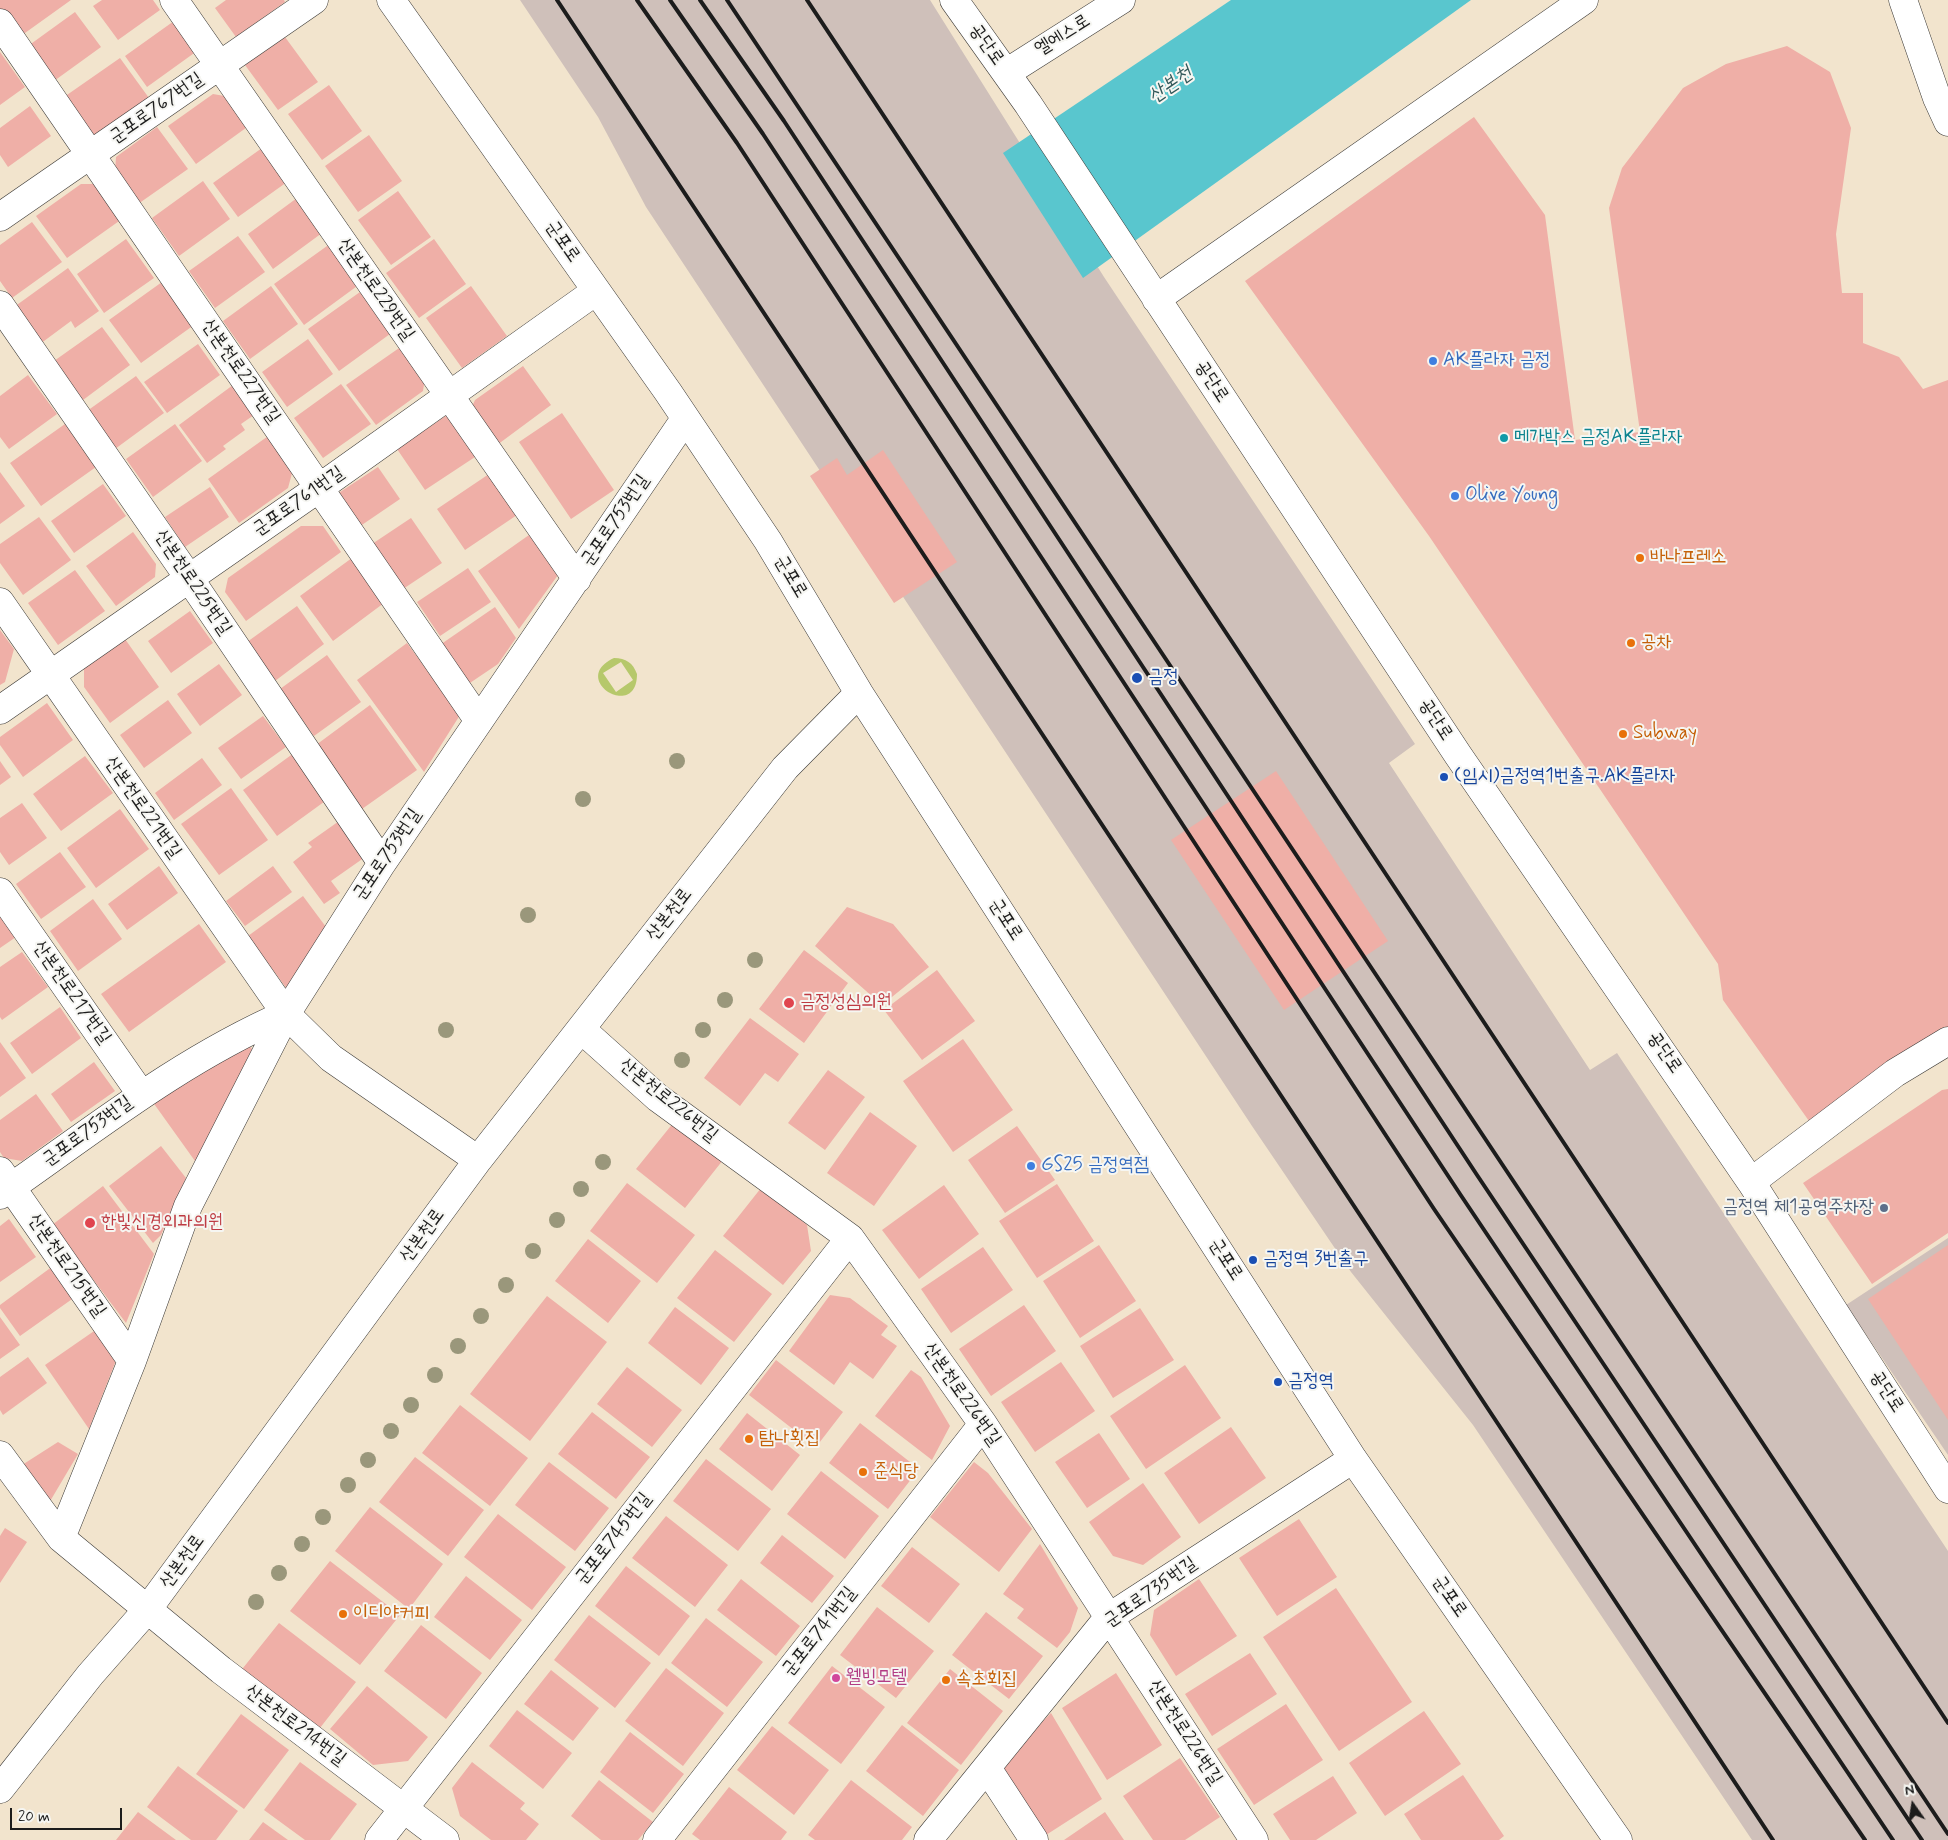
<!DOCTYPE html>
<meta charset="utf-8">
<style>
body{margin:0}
#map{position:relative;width:1948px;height:1840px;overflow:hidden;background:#f2e4cd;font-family:Mynerve,sans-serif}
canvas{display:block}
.north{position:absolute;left:1888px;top:1780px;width:50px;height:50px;-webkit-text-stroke:4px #f6f6f2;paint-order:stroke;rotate:347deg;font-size:14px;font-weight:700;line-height:20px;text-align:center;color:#1c1c1c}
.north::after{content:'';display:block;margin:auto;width:18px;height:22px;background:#1c1c1c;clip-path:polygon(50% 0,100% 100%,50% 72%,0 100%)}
.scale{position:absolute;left:10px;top:1808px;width:112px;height:22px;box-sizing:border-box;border:2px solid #1c1c1c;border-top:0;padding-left:6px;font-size:15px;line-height:18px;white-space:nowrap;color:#1c1c1c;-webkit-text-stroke:4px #f6f6f2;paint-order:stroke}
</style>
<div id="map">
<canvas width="1948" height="1840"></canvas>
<div class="north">N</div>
<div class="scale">20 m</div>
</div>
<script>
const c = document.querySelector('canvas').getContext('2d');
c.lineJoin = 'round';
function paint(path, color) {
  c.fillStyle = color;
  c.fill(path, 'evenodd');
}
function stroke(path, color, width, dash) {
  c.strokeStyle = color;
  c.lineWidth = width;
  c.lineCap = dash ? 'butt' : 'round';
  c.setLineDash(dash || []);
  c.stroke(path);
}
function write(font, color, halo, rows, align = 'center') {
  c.font = font + ' Mynerve,"Poor Story",sans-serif';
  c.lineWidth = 4;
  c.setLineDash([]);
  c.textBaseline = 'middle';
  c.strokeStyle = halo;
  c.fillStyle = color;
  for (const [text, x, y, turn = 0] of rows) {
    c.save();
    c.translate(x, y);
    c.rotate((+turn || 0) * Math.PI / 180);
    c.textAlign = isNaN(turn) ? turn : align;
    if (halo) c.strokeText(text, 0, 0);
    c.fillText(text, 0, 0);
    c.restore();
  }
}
paint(new Path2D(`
 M520,0H930L1104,277L1415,744L1389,763L1590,1070L1617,1053L1948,1551V1840H1752L1473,1425L1351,1272L1252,1126L646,207L598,117Z
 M1948,1238V1455L1846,1305Z`), '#cfc0ba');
paint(new Path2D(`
 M614,658C626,658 633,663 637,674C637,722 568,679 614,658ZM621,662L633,680L616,692L603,673Z`), '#b6c86b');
paint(new Path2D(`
 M1231,0H1471L1083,278L1003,153Z`), '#59c6ce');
paint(new Path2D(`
 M0,0H71L18,38L0,13Z
 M102,0H153L160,10L118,40L93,6Z
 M226,0H284L285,2L236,37L215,8Z
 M75,12L101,47L54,81L28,46Z
 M174,21L197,51L147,87L125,56Z
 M285,37L318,82L278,110L245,65Z
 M1787,46L1830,72L1851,128L1836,234L1842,293H1863V343L1899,357L1923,389L1948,380V1030L1809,1121L1723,1000L1718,964L1429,536L1245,281L1474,117L1545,215L1575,440L1640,432L1609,208L1622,168L1683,88L1726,64Z
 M0,52L25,87L0,105Z
 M120,58L149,98L93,138L64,97Z
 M329,85L362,131L322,160L288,114Z
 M213,94L230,97L250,125L196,164L168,126Z
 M30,106L51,136L8,167L0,155V128Z
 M157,127L188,169L138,204L115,173L116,157Z
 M369,135L402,181L358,212L325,166Z
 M262,148L287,182L238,217L213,183Z
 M203,181L230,219L179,256L152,218Z
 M81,184H96L122,219L67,258L36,216Z
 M398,191L431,237L391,265L358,220Z
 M297,198L322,233L273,269L248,234Z
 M32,222L62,262L12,298L0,281V245Z
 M238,236L265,272L215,308L189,271Z
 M126,239L154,278L104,313L77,274Z
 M434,239L466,284L419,318L386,273Z
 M334,241L364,281L304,325L274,284Z
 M68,268L99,311L75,328L71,321L40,344L14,307Z
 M162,282L194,325L141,363L109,320Z
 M271,286L298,324L250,359L223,321Z
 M471,286L507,336L462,368L426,318Z
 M360,292L390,334L339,371L308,329Z
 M102,327L130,365L83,400L54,361Z
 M308,339L333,374L287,407L262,372Z
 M198,344L220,375L167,413L144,382Z
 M402,346L425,378L423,391L376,425L346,385Z
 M523,366L551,405L497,445L471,409L475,400Z
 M28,375L57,414L9,449L0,437V396Z
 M136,376L164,413L115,449L87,411Z
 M341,384L371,424L323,458L294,418Z
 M233,385L254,415L241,424L245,430L223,446L226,449L207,463L179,425Z
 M562,413L614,490L571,519L519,442Z
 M447,415L475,457L425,490L397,449Z
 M65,424L96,467L41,506L10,463Z
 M175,424L202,461L153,497L126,459Z
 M271,434L294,466L288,488L239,523L208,479Z
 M883,450L957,562L894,603L810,476L837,458L847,475Z
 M378,467L400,499L353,531L331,498Z
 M0,472L25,506L0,524Z
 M489,474L517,515L465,550L437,509Z
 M103,484L126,516L74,553L51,521Z
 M210,487L229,517L185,547L165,517Z
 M39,517L71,560L23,595L0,563V544Z
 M411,518L442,563L400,591L369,546Z
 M301,526H323L341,552L246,621L225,592L228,578Z
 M133,532L156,564L155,577L116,606L86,566Z
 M529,535L558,575L519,629L478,571Z
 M356,555L388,600L333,641L300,596Z
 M468,568L491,602L440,636L417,602Z
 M75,570L105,611L58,645L28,603Z
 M297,606L324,644L275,681L247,642Z
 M495,607L516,638L498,664L461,689L434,649Z
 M190,611L213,643L171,673L148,641Z
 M0,630L14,649L5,682L0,685Z
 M125,639L159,687L110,723L84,687V668Z
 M407,643L460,715L424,772L357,680Z
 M327,655L361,702L314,736L280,689Z
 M219,664L242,695L200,726L177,694Z
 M168,700L192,733L144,768L120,735Z
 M47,703L73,740L23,777L0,745V737Z
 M370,705L417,770L362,809L316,745Z
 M263,716L286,747L241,779L218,748Z
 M294,753L328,799L277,836L243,790Z
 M85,756L113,793L61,831L33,794Z
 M202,758L222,785L174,820L155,793Z
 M0,761L11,777L0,785Z
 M1276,771L1388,941L1284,1010L1171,840Z
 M231,788L268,840L219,875L181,824Z
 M22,803L47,838L9,865L0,852V818Z
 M120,809L149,849L96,888L67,848Z
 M342,819L368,855L331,881L340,893L324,904L293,862L312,847L308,843Z
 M60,852L86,887L41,919L16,884Z
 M159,866L178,893L127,930L108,904Z
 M273,866L292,892L245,926L226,901Z
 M303,896L326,927L287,989L248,936Z
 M93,899L122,939L78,971L50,931Z
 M847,907L893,924L929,967L882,1005L815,946Z
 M0,915L16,937L0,948Z
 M199,924L226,962L129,1032L101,994Z
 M804,950L848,983L804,1043L759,1009Z
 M22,952L48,987L2,1020L0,1017V967Z
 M937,970L975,1021L922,1060L884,1010Z
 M60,1007L81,1038L32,1074L10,1043Z
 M750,1018L799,1054L778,1082L765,1073L740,1106L704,1078Z
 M243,1036L254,1052L200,1168L152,1101Z
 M963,1039L1013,1110L953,1152L903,1081Z
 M0,1042L26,1078L0,1097Z
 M94,1062L115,1091L71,1122L51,1094Z
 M828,1070L865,1097L825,1150L788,1123Z
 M1948,1089V1233L1872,1284L1803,1183L1942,1090Z
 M36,1094L63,1131L22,1161L4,1158L0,1152V1120Z
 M870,1112L917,1146L874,1206L827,1173Z
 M674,1122L723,1160L685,1208L636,1169Z
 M1017,1126L1055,1180L1005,1213L968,1160Z
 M161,1146L186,1178L161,1235L153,1243L109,1186Z
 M627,1183L695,1235L657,1283L590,1231Z
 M1057,1184L1094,1241L1037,1278L999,1221Z
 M944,1185L979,1234L919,1279L882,1230Z
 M103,1186L154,1254L126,1323L52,1225Z
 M761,1188L807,1225L811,1251L783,1285L723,1236Z
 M9,1219L36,1257L0,1282V1226Z
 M588,1239L641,1281L608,1323L555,1281Z
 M1099,1245L1136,1301L1080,1338L1043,1281Z
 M1948,1245V1420L1868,1299Z
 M983,1247L1013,1290L951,1333L921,1289Z
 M715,1250L772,1294L734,1342L677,1298Z
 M53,1266L75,1297L20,1336L0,1308V1305Z
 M830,1295L850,1298L888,1326L881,1335L897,1346L873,1379L850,1362L834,1385L789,1351Z
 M547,1296L607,1342L530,1441L470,1394Z
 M1024,1305L1056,1351L991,1396L959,1349Z
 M675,1307L729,1348L701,1385L648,1343Z
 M1140,1308L1174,1360L1113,1398L1080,1346Z
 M0,1317L20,1345L0,1359Z
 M97,1329L117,1358L89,1429L45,1365Z
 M28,1357L47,1383L3,1415L0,1410V1377Z
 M776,1360L843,1412L816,1447L749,1395Z
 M1061,1362L1095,1411L1035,1452L1001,1402Z
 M1185,1365L1221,1418L1146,1469L1110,1416Z
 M627,1367L682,1410L652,1447L597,1404Z
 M911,1370L921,1377L950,1426L932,1460L875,1416Z
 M460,1405L528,1458L490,1506L422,1453Z
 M592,1412L650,1457L616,1499L558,1454Z
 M747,1413L800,1455L772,1491L719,1449Z
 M860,1423L919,1469L888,1509L829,1463Z
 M1231,1427L1266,1478L1199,1524L1164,1473Z
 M1099,1433L1130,1479L1087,1508L1055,1462Z
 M58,1442L78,1454L49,1503L22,1465Z
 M415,1457L484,1510L448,1556L379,1502Z
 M706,1459L771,1509L738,1551L673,1501Z
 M549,1462L609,1508L575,1551L515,1505Z
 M974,1462L988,1473L1032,1529L999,1572L930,1517Z
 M821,1471L879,1516L845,1559L787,1514Z
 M1143,1483L1181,1537L1143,1565L1113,1556L1089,1522Z
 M370,1507L443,1564L409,1609L335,1551Z
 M498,1514L566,1567L532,1610L464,1557Z
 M666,1516L728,1565L695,1607L632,1558Z
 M1299,1519L1337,1577L1277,1616L1239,1558Z
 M5,1528L27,1542L0,1583V1536Z
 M782,1535L834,1576L812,1603L760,1563Z
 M1040,1544L1078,1608L1070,1632L1057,1648L1017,1618L1024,1609L1003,1594Z
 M912,1547L960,1584L929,1623L881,1586Z
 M330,1561L400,1615L360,1665L290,1611Z
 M626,1566L690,1616L659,1656L595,1606Z
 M466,1576L522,1620L490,1660L434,1617Z
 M741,1579L800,1626L776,1656L717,1610Z
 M1199,1579L1237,1636L1176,1676L1150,1635L1154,1610Z
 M1336,1588L1412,1702L1339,1751L1263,1637Z
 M877,1607L934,1651L896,1698L840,1655Z
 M986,1612L1043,1656L1009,1699L952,1655Z
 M589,1615L651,1663L615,1708L554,1660Z
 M706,1618L763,1662L727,1707L671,1663Z
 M279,1623L356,1682L316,1733L239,1673Z
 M421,1625L482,1673L446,1719L384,1671Z
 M1250,1653L1277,1694L1212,1736L1185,1694Z
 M832,1666L885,1707L841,1764L788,1723Z
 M666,1668L724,1713L683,1766L625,1721Z
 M950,1669L1003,1711L961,1765L907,1723Z
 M551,1670L599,1708L573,1741L524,1704Z
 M1116,1673L1162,1745L1107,1780L1062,1708Z
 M367,1686L428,1737L408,1761L373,1765L330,1729Z
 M1286,1704L1323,1760L1254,1805L1217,1749Z
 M517,1710L572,1753L543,1789L489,1746Z
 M1424,1711L1461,1764L1385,1816L1349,1763Z
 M1051,1713L1102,1799L1046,1835L1001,1764Z
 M241,1714L289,1750L244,1809L196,1774Z
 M902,1725L959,1770L923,1816L866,1771Z
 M772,1726L829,1770L794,1815L737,1770Z
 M630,1732L684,1774L653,1813L600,1772Z
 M1180,1758L1220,1817L1185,1840H1153L1123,1796Z
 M300,1762L357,1804L330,1840H305L264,1810Z
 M472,1762L525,1803L520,1809L539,1824L526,1840H491L460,1816L452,1788Z
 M178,1766L238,1811L216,1840H191L147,1807Z
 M1463,1775L1504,1836L1499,1840H1421L1404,1814Z
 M1333,1776L1357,1813L1316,1840H1290L1273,1814Z
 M599,1780L653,1822L638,1840H601L571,1816Z
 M851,1780L912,1827L902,1840H815L808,1835Z
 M729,1787L787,1832L781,1840H700L692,1834Z
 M138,1812L176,1840H116Z
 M1105,1812L1124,1840H1064Z
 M263,1822L288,1840H249Z`), '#efafa7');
const minor = new Path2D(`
 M174,0L577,579
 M391,0L668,392L768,541L859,693L1353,1459L1618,1840
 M954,0L1028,104L1458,755L1751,1182L1948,1489
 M1903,0L1937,98L1948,122
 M0,23L479,721
 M1006,73L1121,0
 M0,217L314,0
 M1156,299L1584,0
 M0,305L189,578L382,863
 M0,602L286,1014L331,1058L478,1160
 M0,710L319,488L596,291
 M0,892L141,1094
 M581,1029L658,1098L850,1238L983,1424L1254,1840
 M0,1171L132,1361
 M1751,1182L1895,1073L1948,1041
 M0,1195C95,1129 179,1061 286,1014
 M0,1455L61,1538L221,1670L445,1840
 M61,1538L132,1361L188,1206L286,1014L382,863L685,419
 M987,1768L1034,1840
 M0,1789L90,1675L147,1610L478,1160L785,768L859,693
 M379,1840L850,1238
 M657,1840L983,1424
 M928,1840L1108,1618L1353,1459`);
stroke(minor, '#3c3a37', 29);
stroke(minor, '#fff', 28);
stroke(new Path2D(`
 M557,0L1773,1840
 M637,0L737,143L1434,1209L1865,1840
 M670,0L763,134L1460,1194L1893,1840
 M700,0L784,121L1477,1175L1922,1840
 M727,0L1948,1834
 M807,0L1948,1723`), '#1c1c1c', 4);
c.fillStyle = '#9a977b';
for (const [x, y] of [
 [677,761],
 [583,799],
 [528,915],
 [755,960],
 [725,1000],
 [446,1030],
 [703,1030],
 [682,1060],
 [603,1162],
 [581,1189],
 [557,1220],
 [533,1251],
 [506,1285],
 [481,1316],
 [458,1346],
 [435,1375],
 [411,1405],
 [391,1431],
 [368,1460],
 [348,1485],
 [323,1517],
 [302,1544],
 [279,1573],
 [256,1602]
]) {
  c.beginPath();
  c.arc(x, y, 8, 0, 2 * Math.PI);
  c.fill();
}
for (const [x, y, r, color] of [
 [1433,361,5,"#3f7fe0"],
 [1504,438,5,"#0f9aa8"],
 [1455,496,5,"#3f7fe0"],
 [1640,558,5,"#e8710a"],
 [1631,643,5,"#e8710a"],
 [1137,678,6,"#1a4fb4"],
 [1623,734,5,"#e8710a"],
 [1444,777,5,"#1a4fb4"],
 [789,1003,6,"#e0444e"],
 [1031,1166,5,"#3f7fe0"],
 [1884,1208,5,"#5c6f8a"],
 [90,1223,6,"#e0444e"],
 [1253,1260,5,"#1a4fb4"],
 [1278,1382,5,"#1a4fb4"],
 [749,1439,5,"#e8710a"],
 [863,1472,5,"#e8710a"],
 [343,1614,5,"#e8710a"],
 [836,1678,5,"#d1479c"],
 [946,1680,5,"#e8710a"]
]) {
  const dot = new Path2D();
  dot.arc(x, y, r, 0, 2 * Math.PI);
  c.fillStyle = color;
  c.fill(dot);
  stroke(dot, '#f6f6f2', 2);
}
write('19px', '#1c1c1c', '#f6f6f2', [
 ["엘에스로",1063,36,-32],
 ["공단로",986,45,55],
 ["군포로767번길",157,109,-35],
 ["군포로",562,242,55],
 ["산본천로229번길",375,290,55],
 ["산본천로227번길",240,372,55],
 ["공단로",1211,382,57],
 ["군포로761번길",299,502,-35],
 ["군포로753번길",616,521,-56],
 ["군포로",790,577,59],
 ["산본천로225번길",192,583,56],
 ["공단로",1435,720,57],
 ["산본천로221번길",142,808,55],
 ["군포로753번길",388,855,-56],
 ["산본천로",670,915,-52],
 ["군포로",1005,920,57],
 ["산본천로217번길",71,993,55],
 ["공단로",1664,1053,56],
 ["산본천로226번길",668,1101,39],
 ["군포로753번길",88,1132,-36],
 ["산본천로",423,1236,-54],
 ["군포로",1225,1260,57],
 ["산본천로215번길",66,1266,55],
 ["공단로",1886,1392,57],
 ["산본천로226번길",961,1395,55],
 ["군포로745번길",614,1539,-52],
 ["산본천로",183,1562,-54],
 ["군포로735번길",1151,1593,-35],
 ["군포로",1449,1597,55],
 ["군포로741번길",820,1632,-52],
 ["산본천로214번길",295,1726,37],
 ["산본천로226번길",1184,1733,57]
]);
write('19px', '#366cbe', '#f6f6f2', [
 ["AK플라자 금정",1443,361],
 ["Olive Young",1465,496],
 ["GS25 금정역점",1041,1166]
], 'left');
write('19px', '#0d838f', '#f6f6f2', [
 ["메가박스 금정AK플라자",1514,438]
], 'left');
write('19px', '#c56008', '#f6f6f2', [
 ["바나프레소",1650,558],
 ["공차",1641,643],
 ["Subway",1633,734],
 ["탐나횟집",759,1439],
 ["준식당",873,1472],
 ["이디야커피",353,1614],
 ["속초회집",956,1680]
], 'left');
write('19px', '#164399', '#f6f6f2', [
 ["금정",1148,678],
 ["(임시)금정역1번출구.AK플라자",1454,777],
 ["금정역 3번출구",1263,1260],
 ["금정역",1288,1382]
], 'left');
write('19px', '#be3a42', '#f6f6f2', [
 ["금정성심의원",800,1003],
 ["한빛신경외과의원",101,1223]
], 'left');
write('19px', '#4e5e75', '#f6f6f2', [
 ["금정역 제1공영주차장",1874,1208]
], 'right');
write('19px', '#b23c85', '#f6f6f2', [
 ["웰빙모텔",846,1678]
], 'left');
write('italic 20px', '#31585a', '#f6f6f2', [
 ["산본천",1171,86,-35]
]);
</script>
